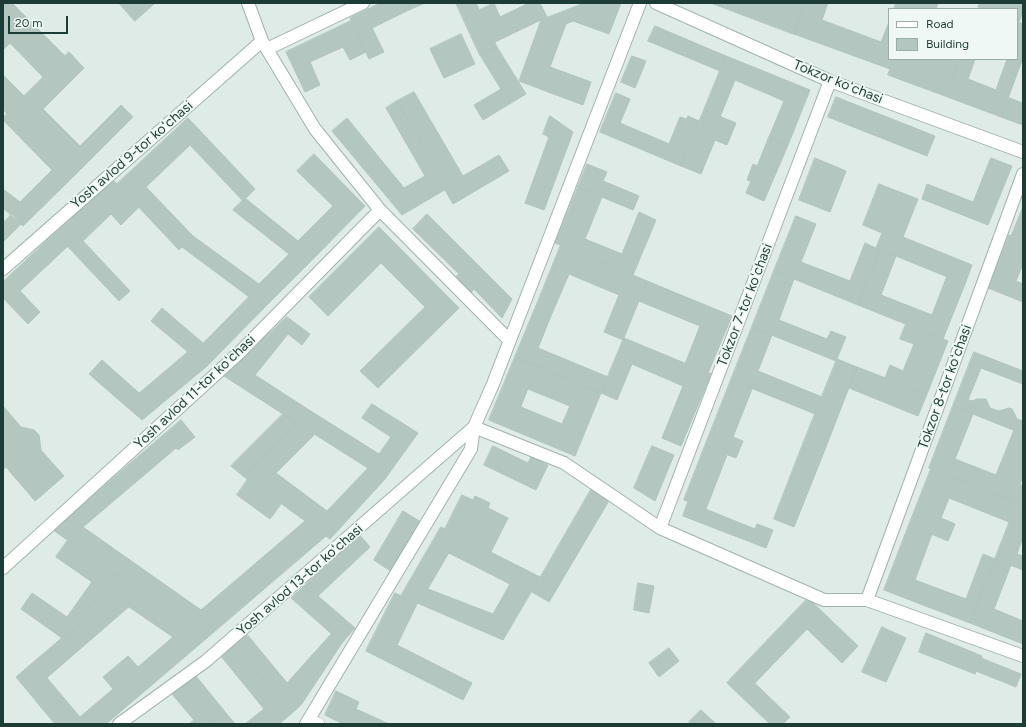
<!DOCTYPE html>
<meta charset="utf-8">
<style>
body{margin:0}
#map{position:relative;width:1026px;height:727px;overflow:hidden;background:#deebe6;font-family:Figtree,sans-serif}
canvas{display:block}
.frame{position:absolute;inset:0;border:4px solid #1e3c36;pointer-events:none}
.legend{position:absolute;left:888px;top:8px;width:130px;height:52px;box-sizing:border-box;background:#eff8f4;border:1px solid #9bada8;margin:0;padding:5px 7px;list-style:none;font-size:12px;color:#1e3c36}
.legend li{display:flex;align-items:center;gap:8px;height:20px}
.legend b{width:20px;border:1px solid #9bada8}
.scale{position:absolute;left:8px;top:16px;width:60px;height:18px;box-sizing:border-box;border:2px solid #1e3c36;border-top:0;padding-left:5px;font-size:12px;line-height:14px;white-space:nowrap;color:#1e3c36;-webkit-text-stroke:3px #eff8f4;paint-order:stroke}
</style>
<div id="map">
<canvas width="1026" height="727"></canvas>
<div class="frame"></div>
<ul class="legend">
<li><b style="height:5px;background:#fff"></b>Road</li>
<li><b style="height:11px;background:#b3c6bf"></b>Building</li>
</ul>
<div class="scale">20 m</div>
</div>
<script>
const c = document.querySelector('canvas').getContext('2d');
c.lineJoin = 'round';
function paint(path, color) {
  c.fillStyle = color;
  c.fill(path, 'evenodd');
}
function stroke(path, color, width, dash) {
  c.strokeStyle = color;
  c.lineWidth = width;
  c.lineCap = dash ? 'butt' : 'round';
  c.setLineDash(dash || []);
  c.stroke(path);
}
function write(font, color, halo, rows, align = 'center') {
  c.font = font + ' Figtree,sans-serif';
  c.lineWidth = 3.5;
  c.setLineDash([]);
  c.textBaseline = 'middle';
  c.strokeStyle = halo;
  c.fillStyle = color;
  for (const [text, x, y, turn = 0] of rows) {
    c.save();
    c.translate(x, y);
    c.rotate((+turn || 0) * Math.PI / 180);
    c.textAlign = isNaN(turn) ? turn : align;
    if (halo) c.strokeText(text, 0, 0);
    c.fillText(text, 0, 0);
    c.restore();
  }
}
const building = new Path2D(`
 M3,3H12L65,56L43,77L10,43L3,50Z
 M119,3H155L135,21Z
 M381,3H408L411,9L372,28L384,52L369,59L350,18Z
 M408,3H425L411,9Z
 M456,3H476L497,47L480,55Z
 M494,3L500,17L529,3H540L547,17L495,42L480,10Z
 M585,3H621L609,34L573,21L566,24L550,67L591,82L583,105L519,81L541,20Z
 M711,3H805L794,34Z
 M805,3H828L822,20L881,42L889,22V59H894L890,69L794,34Z
 M896,3H915L912,9H894Z
 M915,3H938L936,9H912Z
 M980,3H1023V12L1019,22L1017,21V9H984L978,7Z
 M351,21L366,52L350,60L343,47L310,62L320,85L305,92L286,52Z
 M1017,21L1023,24V58L1001,117L945,96L959,59H975L968,79L996,90L1007,59H1017Z
 M655,26L726,56L720,71L648,41Z
 M461,34L475,64L444,78L430,49Z
 M497,47L526,94L483,120L474,105L501,89L480,55Z
 M69,52L84,68L43,109L80,146L121,105L133,117L81,169L16,104Z
 M632,56L646,61L635,88L621,82Z
 M726,56L810,90L788,145L769,137L784,101L735,80L720,117L704,110Z
 M894,59H959L945,96L888,75Z
 M3,75L24,96L7,114L3,109Z
 M414,92L463,176L499,155L509,171L453,204L445,190L448,188L397,101Z
 M616,93L630,99L620,123L669,144L680,117L686,119L688,116L699,121L681,166L600,132Z
 M836,97L935,136L927,156L828,117Z
 M1009,98L1023,103V125L1001,117Z
 M397,101L448,188L402,215L332,131L347,118L404,188L425,176L386,108Z
 M16,104L81,169L23,226L3,208V189L20,202L52,170L3,120V118Z
 M704,110L736,123L727,145L715,140L701,174L681,166Z
 M550,116L573,132L544,210L525,203L549,137L543,134Z
 M188,118L255,189L243,201L190,145L146,187L193,236L179,250L117,184Z
 M769,137L788,145L764,201L746,193L751,181L747,180L753,164L757,166Z
 M314,154L365,206L315,257L298,241L333,206L297,171Z
 M815,158L846,171L830,212L799,200Z
 M991,158L1012,166L988,225L922,199L927,184L973,202Z
 M587,164L607,172L603,181L639,196L633,210L578,187Z
 M112,179L139,207L121,225L111,214L83,241L130,291L119,301L55,233Z
 M879,184L918,199L903,237L972,265L965,284L876,248L882,233L863,225Z
 M578,187L602,197L585,239L622,254L639,212L656,220L633,275L555,243Z
 M245,198L298,241L315,257L264,308L182,247L193,236L259,284L289,254L233,210Z
 M1023,207V241L1011,237Z
 M12,214L21,224L3,242V223Z
 M427,214L512,299L502,318L474,289L470,294L454,278L459,274L413,229Z
 M796,216L816,224L801,262L850,281L865,243L880,250L858,305L774,271Z
 M379,227L459,308L378,388L360,371L425,307L381,263L328,316L309,297Z
 M55,233L68,246L20,291L40,312L28,324L3,298V282Z
 M1009,235L1023,241V264L1016,281L1023,284V302L988,288Z
 M561,245L647,281L623,340L604,332L619,295L569,274L553,311L537,304Z
 M880,250L896,256L881,295L932,315L947,276L965,284L943,339L858,305Z
 M774,271L794,279L779,320L827,339L831,331L846,337L836,361L752,327Z
 M647,281L732,316L708,373L685,364L700,326L639,301Z
 M249,297L264,308L206,367L151,321L162,308L203,343Z
 M537,304L553,311L538,348L608,377L601,393L515,357Z
 M287,317L310,334L302,345L288,334L255,375L306,408L297,423L224,376Z
 M906,324L948,341L927,394L885,378L890,365L903,371L914,344L900,339Z
 M752,327L772,335L758,371L822,397L815,414L731,380Z
 M624,338L711,374L681,446L662,438L683,386L632,364L617,400L601,393Z
 M188,352L206,367L142,420L89,374L102,360L139,393Z
 M974,352L1023,371V384L981,368L968,400L973,401L976,399H986L990,408L999,411L1009,408L1012,409L1017,419L1023,421V434L953,406Z
 M515,357L601,393L575,456L489,420ZM528,389L570,406L562,424L521,407Z
 M837,359L857,367L822,457L801,449Z
 M857,367L927,394L918,416L849,388Z
 M731,380L752,389L733,437L743,441L736,458L705,446Z
 M372,404L418,433L385,479L297,423L306,408L379,454L391,437L362,418Z
 M3,406L21,427L34,430L39,435L41,450L64,476L35,501L6,467L3,470Z
 M953,406L973,414L955,459L996,475L1014,430L1023,434V476L1020,484L1023,487L1017,503L929,468Z
 M283,414L297,423L243,476L231,466Z
 M181,420L195,437L178,450L176,448L83,527L201,610L305,521L326,536L207,638L53,530Z
 M297,423L315,434L276,473L327,511L368,468L385,479L330,539L243,476Z
 M493,446L528,463L531,457L548,465L536,490L484,465Z
 M652,446L674,455L655,501L634,488Z
 M705,446L727,455L706,509L684,500Z
 M801,449L822,457L794,527L774,519Z
 M931,469L1017,503L1009,522L949,498L941,518L955,524L948,541L909,525Z
 M248,479L281,504L270,519L237,495Z
 M1023,487V505L1017,503Z
 M592,488L610,499L549,602L532,592Z
 M462,495L473,500L475,496L490,503L488,508L508,518L491,552L445,529Z
 M688,502L755,529L757,524L773,530L766,548L683,516Z
 M1017,503L1023,505V537L1017,554L1023,556V570L995,559Z
 M403,511L421,522L392,572L374,560Z
 M909,525L932,534L915,580L966,599L983,554L995,559L970,623L884,590Z
 M441,527L540,577L503,640L401,596ZM449,553L510,584L493,614L428,589Z
 M357,532L370,547L318,596L355,628L342,643L291,598L359,535Z
 M68,540L115,573L68,638L64,636L62,638L21,609L32,593L67,617L92,582L56,557Z
 M995,559L1011,565L994,609L1023,621V644L970,623Z
 M115,573L207,638L106,724H55L16,677L64,636L68,638ZM129,607L173,637L138,667L128,656L103,677L113,689L80,717L47,678Z
 M638,583L654,586L649,613L634,610Z
 M395,593L417,604L397,645L472,683L463,700L366,651Z
 M808,598L858,646L842,663L807,629L755,683L740,669Z
 M882,627L906,638L886,682L862,672Z
 M246,633L287,683L332,633L342,643L301,705L291,714L234,644Z
 M926,633L982,656L975,674L919,652Z
 M234,644L291,714L279,724H245L264,709L220,655Z
 M669,648L679,661L659,677L649,663Z
 M981,658L1021,674L1016,687L976,671Z
 M740,669L790,717L783,724H770L727,683Z
 M195,675L235,724H212L181,686Z
 M181,686L212,724H189L194,720L172,694Z
 M336,691L359,702L356,709L389,724H343L325,715Z
 M701,710L716,724H691L689,722Z`);
paint(building, '#b3c6bf');
stroke(building, '#b0c5be', 1);
const lane = new Path2D(`
 M309,719L319,724`);
const street = new Path2D(`
 M248,3L262,41L315,129L380,210L509,340
 M656,3L830,81L1023,152
 M267,49L363,3
 M3,269L262,41
 M660,528L830,81
 M3,568L239,353L380,210
 M867,600L1023,174
 M119,724L206,661L474,427L564,463L660,528L824,600H867L1023,656
 M306,724L471,449L474,427L493,384L640,3`);
stroke(lane, '#a1b3ae', 12);
stroke(street, '#a1b3ae', 14);
stroke(lane, '#fff', 11);
stroke(street, '#fff', 12);
write('14px', '#1e3c36', '#eff8f4', [
 ["Tokzor koʻchasi",838,82,22],
 ["Yosh avlod 9-tor koʻchasi",132,155,-41],
 ["Tokzor 7-tor koʻchasi",745,305,-69],
 ["Tokzor 8-tor koʻchasi",945,387,-70],
 ["Yosh avlod 11-tor koʻchasi",195,392,-43],
 ["Yosh avlod 13-tor koʻchasi",300,580,-41]
]);
</script>
